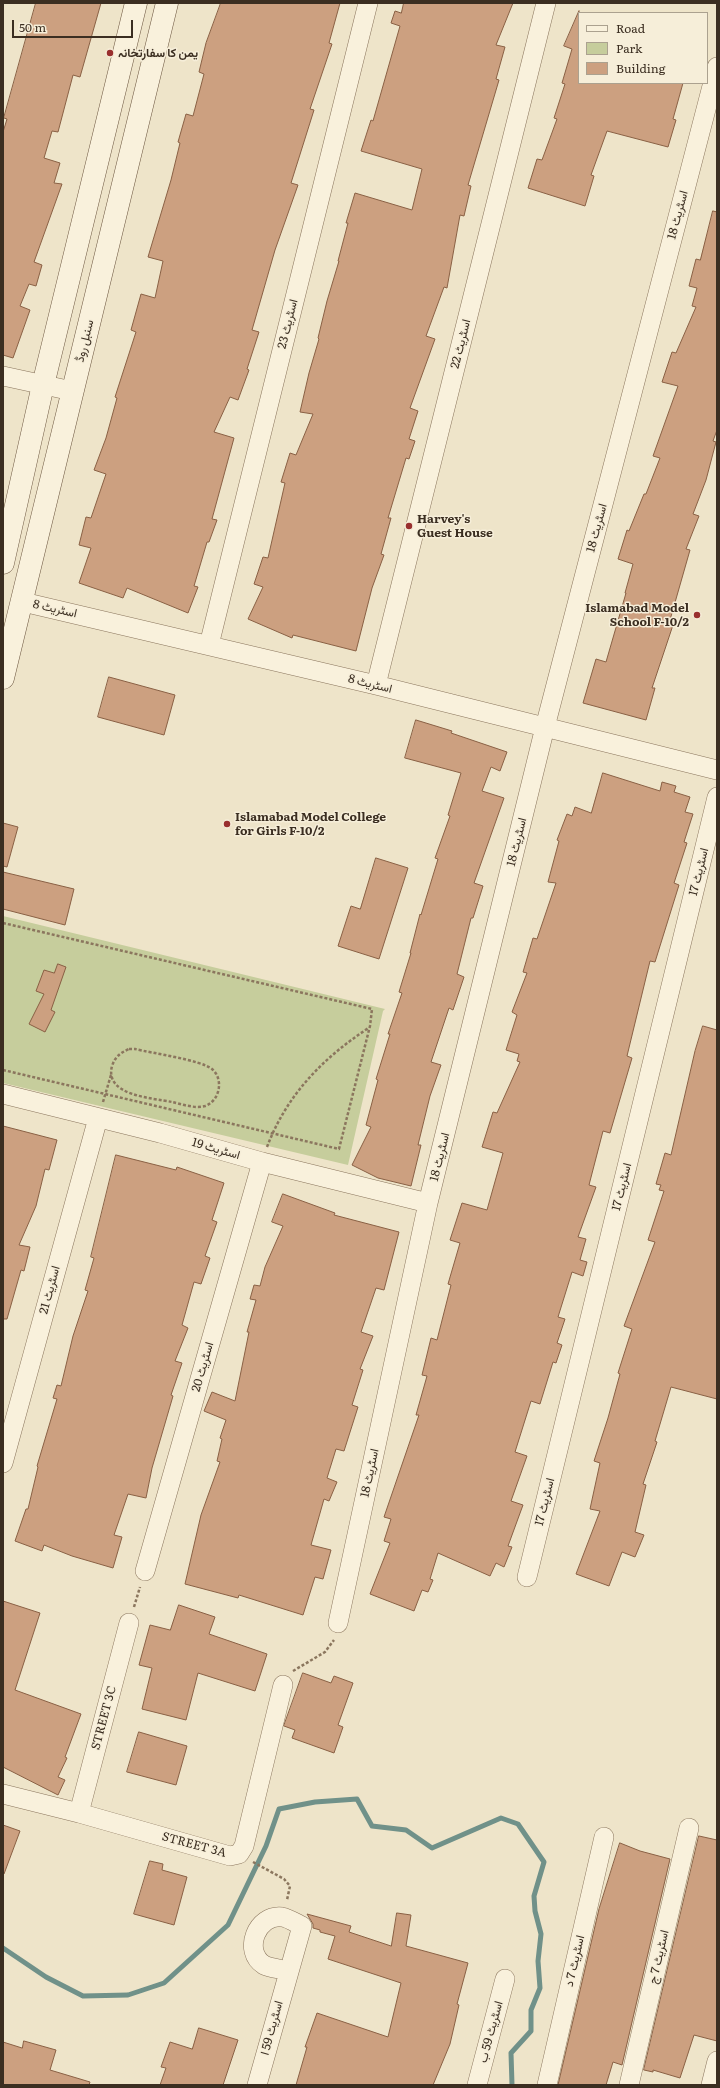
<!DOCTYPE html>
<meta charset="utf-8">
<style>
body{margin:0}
#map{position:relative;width:720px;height:2088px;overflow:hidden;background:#eee4c9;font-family:Literata,serif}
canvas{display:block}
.frame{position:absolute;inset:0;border:4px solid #3b2e21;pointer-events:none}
.legend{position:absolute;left:578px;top:12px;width:130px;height:72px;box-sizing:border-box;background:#f6eed9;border:1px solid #aba18f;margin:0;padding:5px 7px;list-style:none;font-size:12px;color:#3b2e21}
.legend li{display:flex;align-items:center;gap:8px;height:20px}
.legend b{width:20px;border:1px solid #aba18f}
.scale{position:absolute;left:12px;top:20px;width:121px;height:18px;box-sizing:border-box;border:2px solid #3b2e21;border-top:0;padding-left:5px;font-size:12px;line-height:14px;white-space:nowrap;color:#3b2e21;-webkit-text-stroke:3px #f6eed9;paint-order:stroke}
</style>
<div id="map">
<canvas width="720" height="2088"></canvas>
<div class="frame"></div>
<ul class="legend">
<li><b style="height:5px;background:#f9f1dc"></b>Road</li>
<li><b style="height:11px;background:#c6cd9c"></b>Park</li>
<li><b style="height:11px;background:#cca080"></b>Building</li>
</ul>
<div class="scale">50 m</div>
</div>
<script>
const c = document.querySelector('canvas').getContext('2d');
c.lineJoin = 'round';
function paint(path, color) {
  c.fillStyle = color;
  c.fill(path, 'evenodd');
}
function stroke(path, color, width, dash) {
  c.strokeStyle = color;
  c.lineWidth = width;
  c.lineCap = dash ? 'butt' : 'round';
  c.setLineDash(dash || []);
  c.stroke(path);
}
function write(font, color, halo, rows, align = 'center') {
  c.font = font + ' Literata,Vazirmatn,serif';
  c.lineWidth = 3;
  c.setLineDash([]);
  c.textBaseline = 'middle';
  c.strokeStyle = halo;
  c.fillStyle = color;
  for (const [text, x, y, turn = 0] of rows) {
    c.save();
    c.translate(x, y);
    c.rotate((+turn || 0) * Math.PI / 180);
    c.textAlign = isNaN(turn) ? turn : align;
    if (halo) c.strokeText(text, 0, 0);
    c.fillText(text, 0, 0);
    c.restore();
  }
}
paint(new Path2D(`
 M3,916L385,1009L383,1011L348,1165L3,1083Z`), '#c6cd9c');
stroke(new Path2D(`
 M3,1948L46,1977L83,1996L128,1995L164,1983L228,1925L266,1846L279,1809L315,1802L357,1799L372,1826L406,1830L432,1848L501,1818L518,1824L544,1862L534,1896L535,1911L541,1934L538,1961L540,1988L531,2010V2031L511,2053L512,2085`), '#709189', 5);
const building = new Path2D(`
 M36,3H101L80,77L73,75L58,132L52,131L44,158L60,163L54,183L62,184L34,262L42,265L36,286L29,284L20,306L30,310L13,358L3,355V132L7,119L4,118Z
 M221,3H340L329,43L332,44L310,109L314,110L291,183L298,185L275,250L252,330L259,332L247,369L249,370L238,400L230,397L214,432L234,438L212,519L217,520L209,542H207L194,586L198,587L188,613L127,588L123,598L79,583L91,548L79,545L86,517L91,518L106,474L94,470L106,438L117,398L115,397L136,332L131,330L141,294L155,298L163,261L148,257L171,180L180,143L178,142L186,114L193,116L204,74L199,72L206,43Z
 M404,3H513L496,45L505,47L496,79L499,80L468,185L471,186L464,216L460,215L447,288L444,287L426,336L435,339L410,408L418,411L409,439L415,441L409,459L406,458L388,518H391L381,554L384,555L372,588L356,651L293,635L292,638L248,619L263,587L254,584L263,557L268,558L285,483L281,482L290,453L296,455L313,414L300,412L309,373L319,339L318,338L327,301L339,261H338L348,223H346L355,193L412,210L422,169L361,151L371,120L373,121L400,26L391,23L395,11L401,13Z
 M579,11V83H683L673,119L676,120L668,147L607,131L591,175L594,176L585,206L528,188L537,159L542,160L557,119L554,118L565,84L562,83L572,49L564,46Z
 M713,211L717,212V430L713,441L716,442L706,480L693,514L699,516L686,549L690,550L670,620L674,622L652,688H655L646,720L583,703L596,659L606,662L626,593H625L633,564L618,559L627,530L629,531L644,494H646L660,458L653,456L678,386L662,382L672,352L676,353L696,307L692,306L697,288L689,286L696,259L700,260Z
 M109,677L175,695L164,735L98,717Z
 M416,720L452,731L451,733L507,752L500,771L491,767L482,791L504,798L474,883L483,886L473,918H471L457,974L464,977L453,1010L449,1008L431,1062L441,1065L430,1096L418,1145H421L411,1186L378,1178L352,1165L371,1127L366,1125L378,1080L376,1079L390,1034H388L402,993L399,992L411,953H410L420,914L421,915L438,859L435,858L450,816L448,815L461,773L405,758Z
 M603,773L660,791L662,782L676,786L674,792L690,797L685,812L693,814L684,842L687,843L674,883L679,885L655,962L650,961L627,1056L632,1058L610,1133L603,1131L589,1185L596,1187L578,1237L586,1239L580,1260L587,1262L583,1276L572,1272L558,1317L565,1319L557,1343L562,1345L556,1363L553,1362L540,1404L531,1401L515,1452L527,1456L511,1501L523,1505L508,1546L512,1547L504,1567L496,1563L490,1576L438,1553L430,1579L433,1580L428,1592L422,1590L414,1611L370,1594L390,1543L384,1541L391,1519L384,1517L419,1415H416L427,1376L422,1375L431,1338L437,1340L451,1285L448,1284L460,1243L450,1240L462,1203L487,1210L503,1153L482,1147L493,1112L497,1113L520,1062L517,1061L519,1054L506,1050L517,1015L512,1012L527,973L523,972L533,938L537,939L556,883L548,882L559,841L557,840L567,814L572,816L575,807L591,813Z
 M3,823L18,827L7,867L3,866Z
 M376,858L408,868L379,959L338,946L351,906L360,909Z
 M3,872L74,889L65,925L3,909Z
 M58,964L66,967L51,1010L55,1012L45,1032L29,1024L44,994L36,991L44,970L54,973Z
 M703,1026L717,1030V1399L671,1387L655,1441L657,1442L643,1484L646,1485L635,1532L644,1535L635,1557L622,1552L609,1586L576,1574L600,1511L590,1509L600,1463L594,1461L608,1418L620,1374L618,1373L632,1329L624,1326L655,1242L648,1240L664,1191L659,1190L661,1185L656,1184L665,1153L671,1155L695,1051Z
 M3,1126L57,1140L49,1170L45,1169L36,1206L19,1245L30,1247L24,1271L21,1270L7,1319H3Z
 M116,1155L176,1170L177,1167L224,1183L212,1220L217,1222L205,1256L210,1258L201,1284L194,1282L182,1325L188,1328L175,1361L182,1363L171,1395L173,1396L152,1468L146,1498L128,1494L114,1535L122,1537L113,1568L72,1556L44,1545L42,1551L15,1541L26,1509H28L38,1467L37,1466L57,1399L53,1398L57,1385L61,1386L73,1336L88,1291L85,1290L94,1258L91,1257Z
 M283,1194L335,1213L334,1215L399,1232L384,1290L376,1288L361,1332L373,1336L360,1369L363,1370L352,1405L358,1407L344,1451L336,1449L327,1478L337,1482L329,1501L324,1499L311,1545L331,1550L323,1579L315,1577L303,1615L239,1595L238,1598L185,1584L201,1515L220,1462L217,1461L222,1439L220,1438L226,1420L204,1411L212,1392L235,1401L249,1332H247L256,1300L250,1299L254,1285L260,1286L265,1267L283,1226L272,1222Z
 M3,1601L40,1613L15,1690L81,1714L65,1757L67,1758L58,1777L65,1780L58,1795L3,1767Z
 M179,1605L215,1617L209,1634L267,1654L255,1691L198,1673L186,1720L142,1709L152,1668L139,1665L150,1625L170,1630Z
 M303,1673L331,1683L334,1676L353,1683L338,1725L343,1727L334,1753L292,1738L295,1730L284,1726Z
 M139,1732L187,1746L176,1785L127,1772Z
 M3,1825L20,1831L4,1874H3Z
 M699,1836L717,1840V2041L694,2035L680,2078L653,2070V2072L644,2070Z
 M620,1843L640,1851L670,1859L622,2065L613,2062L606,2085H558L599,1909Z
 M150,1861L163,1864L162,1870L187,1877L174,1925L134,1914Z
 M397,1913L411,1915L406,1946L468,1963L457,2004L459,2005L450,2044L433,2085H296L307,2047H305L317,2013L388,2037L401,1983L328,1959L335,1936L320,1932V1930L313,1928V1924L307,1914L351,1926L349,1932L391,1946Z
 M199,2028L238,2040L223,2085H160L166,2068L161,2067L170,2042L192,2049Z
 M24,2041L56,2050L50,2070L90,2082L89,2085H3V2042L22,2048Z`);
paint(building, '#cca080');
stroke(building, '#896044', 1);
const street = new Path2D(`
 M3,376L72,391
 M23,602L376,685L717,770
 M209,645L368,3
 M376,685L546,3
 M3,1094L160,1133L262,1162L428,1203
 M3,1463L98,1118
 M145,1571L262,1162
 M527,1577L717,797
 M338,1623L428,1203L545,727L717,67
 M3,1794L79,1813L230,1856L239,1854L244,1846L283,1685
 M79,1813L129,1623
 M257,2085L302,1926C296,1923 288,1918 282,1917C257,1914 242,1951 264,1965C270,1968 281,1969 288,1971
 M477,2085L505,1979
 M547,2085L604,1837
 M629,2085L689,1828
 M711,2085L717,2061`);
const secondary = new Path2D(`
 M3,563L43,385L136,3
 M3,678L167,3`);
stroke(street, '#8b765e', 20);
stroke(secondary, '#6d5741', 23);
stroke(new Path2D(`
 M3,923L372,1009L370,1026L339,1149L3,1070
 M129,1049H135C151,1053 201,1060 212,1069C224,1079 220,1101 205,1106C195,1109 181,1104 172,1102C153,1098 104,1096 112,1066C115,1057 120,1053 129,1049Z
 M103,1102L111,1075
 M267,1147C287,1094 324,1057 370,1027
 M134,1607L140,1587
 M293,1671L325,1652L334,1640
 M253,1862L284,1879L290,1886L287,1900`), '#8b765e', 2.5, [3, 2]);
stroke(street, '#f9f1dc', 19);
stroke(secondary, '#f9f1dc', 22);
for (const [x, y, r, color] of [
 [110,53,4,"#992f2e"],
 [409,526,4,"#992f2e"],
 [697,615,4,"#992f2e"],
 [227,824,4,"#992f2e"]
]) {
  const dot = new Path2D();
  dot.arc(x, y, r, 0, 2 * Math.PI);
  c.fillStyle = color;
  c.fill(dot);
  stroke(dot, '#f6eed9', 1.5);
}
write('bold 12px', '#3b2e21', '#f6eed9', [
 ["یمن کا سفارتخانہ",118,53],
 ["Harvey's",417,519],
 ["Guest House",417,533],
 ["Islamabad Model",689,608,"right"],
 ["School F-10/2",689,622,"right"],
 ["Islamabad Model College",235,817],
 ["for Girls F-10/2",235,831]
], 'left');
write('12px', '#3b2e21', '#f6eed9', [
 ["اسٹریٹ 18",678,215,-75],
 ["اسٹریٹ 23",288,324,-76],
 ["سنبل روڈ",85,341,-76],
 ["اسٹریٹ 22",461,344,-76],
 ["اسٹریٹ 18",597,528,-75],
 ["اسٹریٹ 8",55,609,13],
 ["اسٹریٹ 8",370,684,14],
 ["اسٹریٹ 18",517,842,-76],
 ["اسٹریٹ 17",699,872,-76],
 ["اسٹریٹ 19",216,1149,16],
 ["اسٹریٹ 18",440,1157,-76],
 ["اسٹریٹ 17",622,1187,-76],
 ["اسٹریٹ 21",50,1290,-75],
 ["اسٹریٹ 20",203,1367,-74],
 ["اسٹریٹ 18",370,1473,-78],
 ["اسٹریٹ 17",545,1502,-76],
 ["STREET 3C",104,1718,-75],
 ["STREET 3A",194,1845,15],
 ["اسٹریٹ 7 ج",659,1957,-77],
 ["اسٹریٹ 7 د",575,1961,-77],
 ["اسٹریٹ 59 ا",272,2028,-75],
 ["اسٹریٹ 59 ب",491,2032,-75]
]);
</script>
